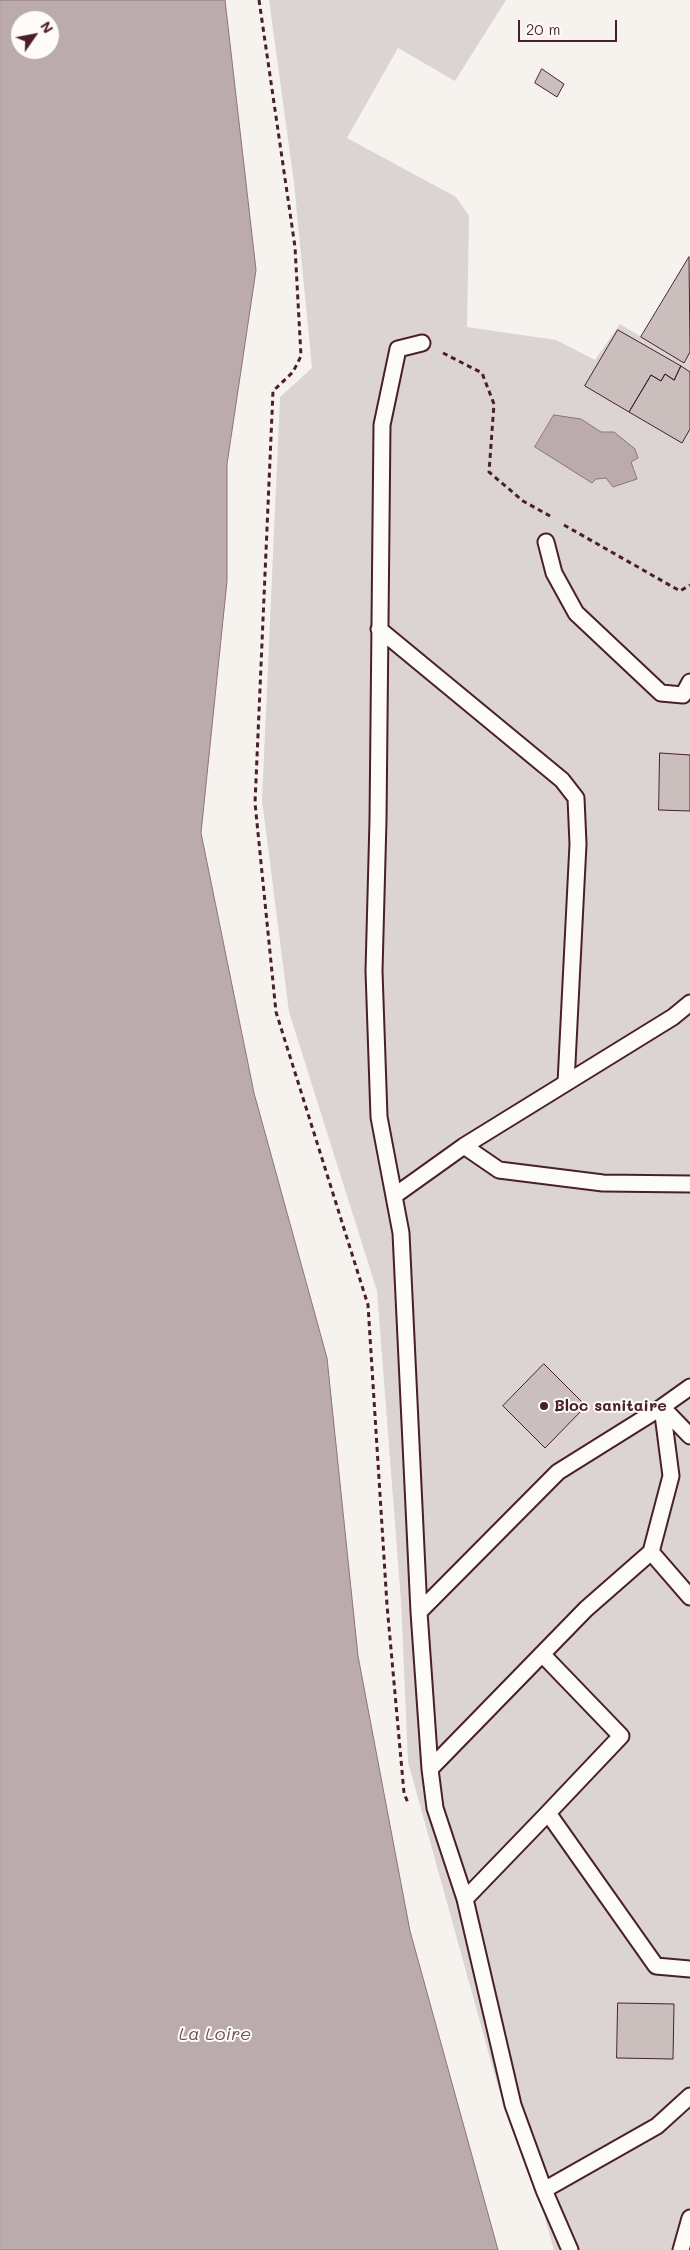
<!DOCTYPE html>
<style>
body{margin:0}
#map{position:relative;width:690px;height:2250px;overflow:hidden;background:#f6f3ef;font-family:Mali,sans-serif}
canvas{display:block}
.north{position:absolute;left:10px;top:10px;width:50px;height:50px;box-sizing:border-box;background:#fdfcf7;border:1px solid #b5a4a5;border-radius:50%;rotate:57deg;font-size:14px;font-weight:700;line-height:20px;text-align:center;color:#4a1f2b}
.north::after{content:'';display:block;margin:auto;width:18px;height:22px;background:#4a1f2b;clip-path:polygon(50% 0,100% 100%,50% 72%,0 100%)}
.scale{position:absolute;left:518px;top:20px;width:99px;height:22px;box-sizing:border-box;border:2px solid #4a1f2b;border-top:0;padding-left:6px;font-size:15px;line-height:18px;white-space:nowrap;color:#4a1f2b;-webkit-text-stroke:4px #fdfcf7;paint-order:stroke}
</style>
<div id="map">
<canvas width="690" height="2250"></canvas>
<div class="north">N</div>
<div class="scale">20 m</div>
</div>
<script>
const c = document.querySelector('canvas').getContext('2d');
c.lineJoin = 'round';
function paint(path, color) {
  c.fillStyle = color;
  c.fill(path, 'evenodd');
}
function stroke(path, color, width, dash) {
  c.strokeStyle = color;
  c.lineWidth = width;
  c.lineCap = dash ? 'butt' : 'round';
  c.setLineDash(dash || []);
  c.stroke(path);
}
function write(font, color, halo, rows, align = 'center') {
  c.font = font + ' Mali,sans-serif';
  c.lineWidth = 4;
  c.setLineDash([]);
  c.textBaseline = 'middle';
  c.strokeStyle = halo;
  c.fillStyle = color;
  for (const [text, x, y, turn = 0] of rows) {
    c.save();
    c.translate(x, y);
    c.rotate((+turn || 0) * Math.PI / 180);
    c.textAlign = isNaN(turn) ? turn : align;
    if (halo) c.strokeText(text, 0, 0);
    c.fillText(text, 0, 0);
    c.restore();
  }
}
paint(new Path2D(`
 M269,0H506L455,81L398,48L347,138L456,197L469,216L467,327L556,340L595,360L620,324L683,362L690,352V2250H554L544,2215L498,2087L408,1762L401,1601L377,1291L289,1012L262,800L280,397L312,368L294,183Z`), '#dcd4d2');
const water = new Path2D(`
 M0,0H225L256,270L227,464V581L201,833L254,1093L327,1358L358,1656L410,1931L498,2250H0ZM20,20H50V50H20Z
 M554,415L581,419L601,432H614L635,449L638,458L631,462L637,479L613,487L606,478L596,479L592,483L535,447Z`);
paint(water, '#bbabac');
stroke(water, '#8e7378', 1);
const building = new Path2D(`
 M542,69L564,84L557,97L535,83Z
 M689,257L690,352L684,363L641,337Z
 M618,330L681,366L674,380L665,374L661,381L651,375L629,412L585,386Z
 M681,366L690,372V429L682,443L629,412L651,375L661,381L665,374L674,380Z
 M660,753L690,755V811L659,810Z
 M544,1364L586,1406L545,1448L503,1406Z
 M618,2003L674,2004L673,2059L617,2058Z`);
paint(building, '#cbbfbe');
stroke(building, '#4a1f2b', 1);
const service = new Path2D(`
 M422,343L398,349L382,425L378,820L374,971L379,1117L401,1233L419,1612L430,1769L435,1808L465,1899L513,2105L544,2190L570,2250
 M546,542L554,573L576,613L661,693L683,695L690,682
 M379,629L562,780L576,798L578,844L566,1083
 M464,1146L499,1170L603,1183L690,1184
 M394,1196L464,1146L673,1017L690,1003
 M662,1407L690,1436
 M651,1552L671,1476L662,1407
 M419,1612L558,1472L662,1407L690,1387
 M542,1654L621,1736L548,1813
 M430,1769L586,1609L651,1552L690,1597
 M465,1899L548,1813L656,1966L690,1969
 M544,2190L657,2126L690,2096
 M681,2250L690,2218`);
stroke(service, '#4a1f2b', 19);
stroke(new Path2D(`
 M259,0L295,247L301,356L293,372L273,391L255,803L276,1012L368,1305L387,1605L404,1793L408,1803
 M443,353L482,373L494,404L489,472L523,501L550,516
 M564,525L680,591L690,585`), '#4a1f2b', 3, [5, 4]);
stroke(service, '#fdfcf7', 15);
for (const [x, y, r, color] of [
 [544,1406,5,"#4a1f2b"]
]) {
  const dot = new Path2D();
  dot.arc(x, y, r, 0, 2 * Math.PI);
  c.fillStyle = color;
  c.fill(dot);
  stroke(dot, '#fdfcf7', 2);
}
write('bold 16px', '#4a1f2b', '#fdfcf7', [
 ["Bloc sanitaire",554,1406]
], 'left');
write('italic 18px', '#725058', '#fdfcf7', [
 ["La Loire",215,2034]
]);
</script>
